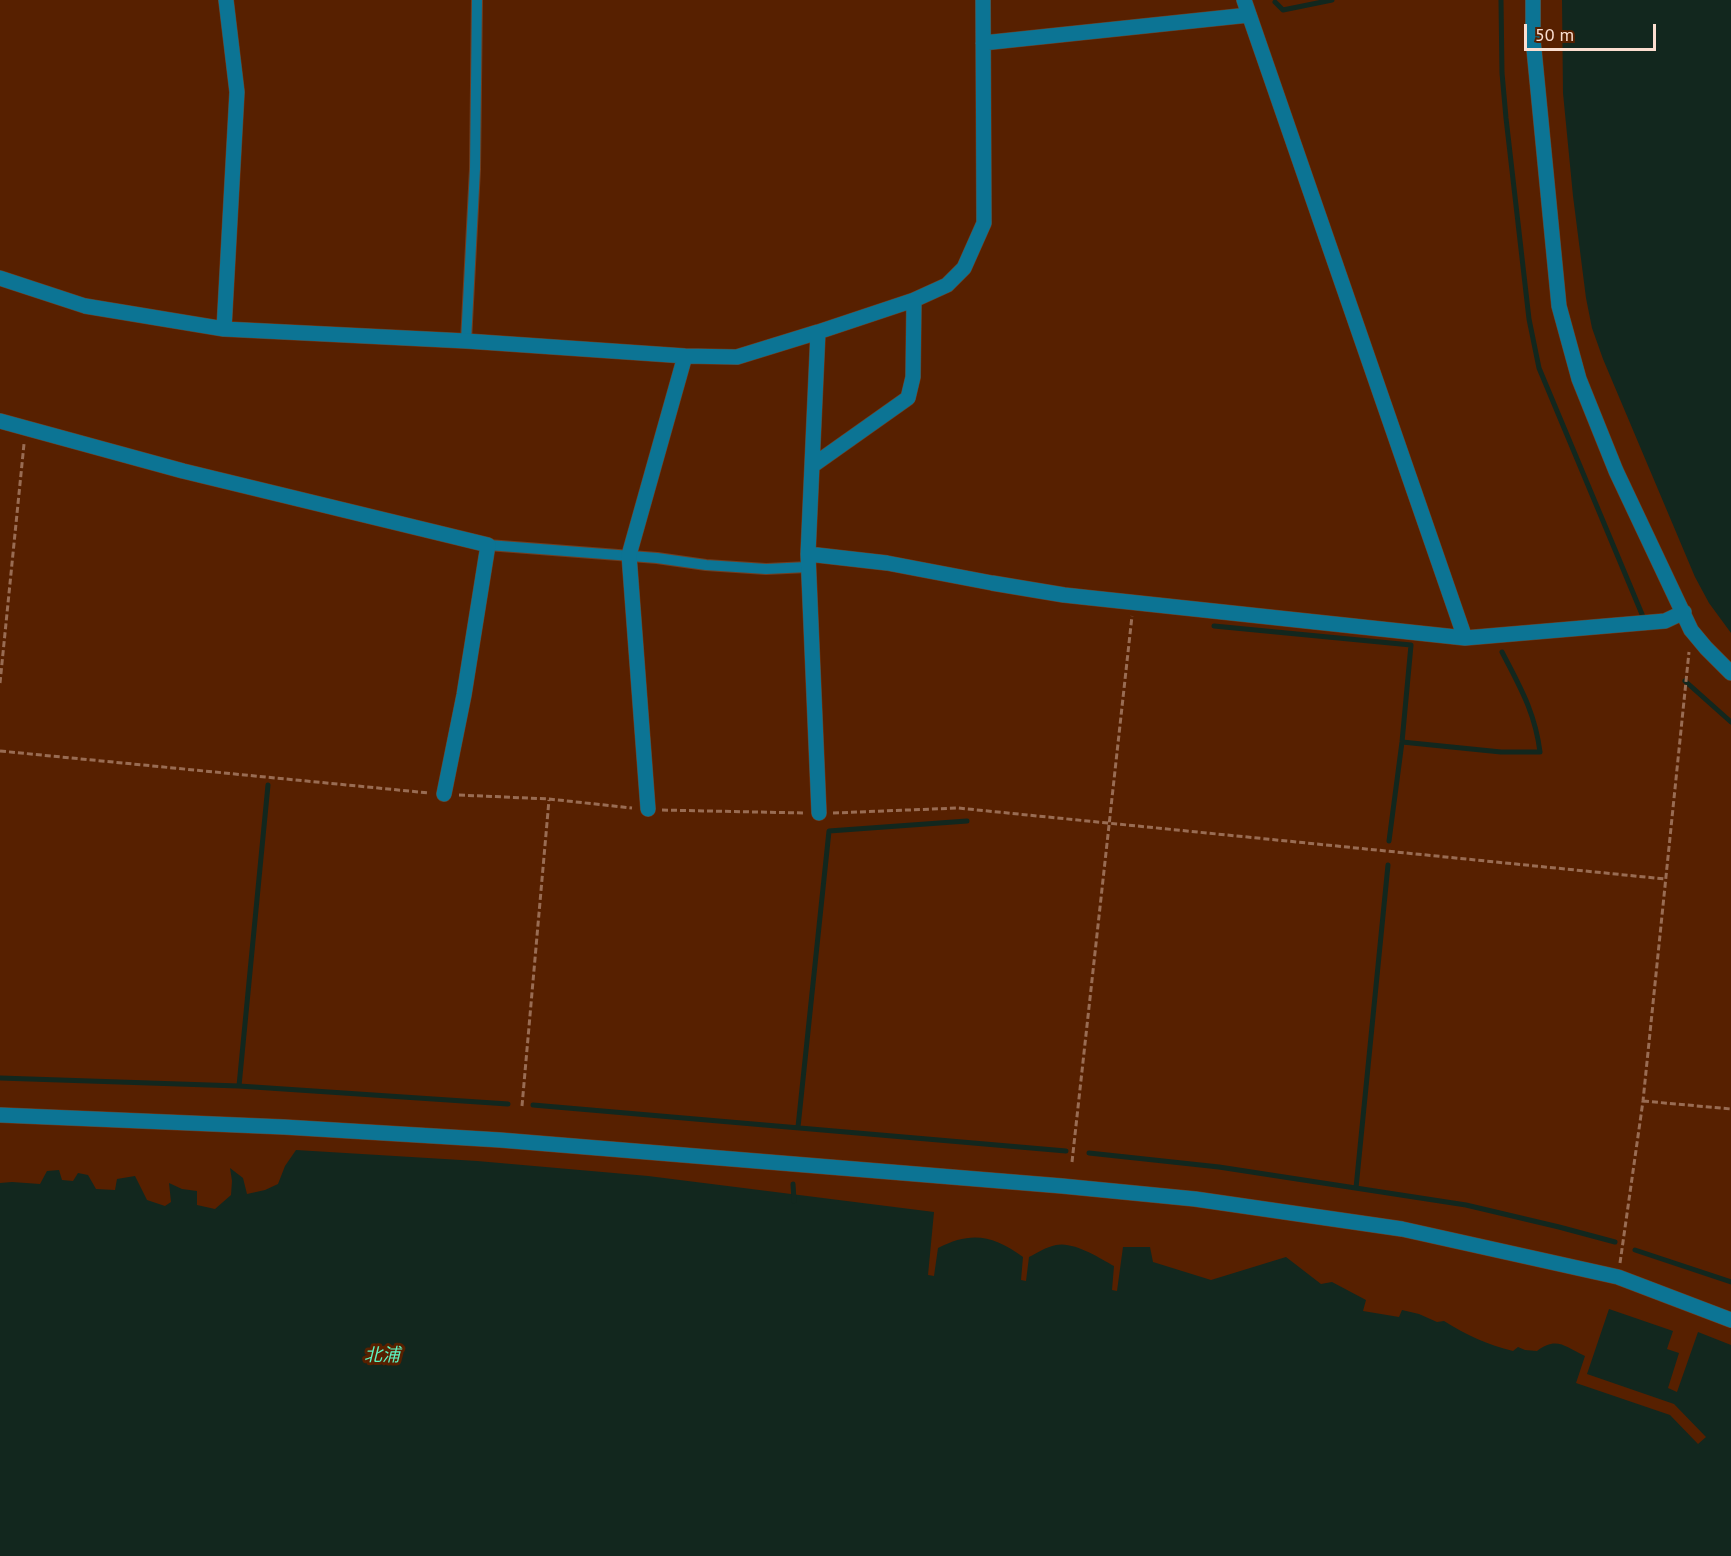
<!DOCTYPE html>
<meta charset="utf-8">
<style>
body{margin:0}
#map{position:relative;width:1731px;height:1556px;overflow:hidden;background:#572000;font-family:"PT Sans",sans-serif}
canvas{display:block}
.scale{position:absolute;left:1524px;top:24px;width:132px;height:27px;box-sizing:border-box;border:3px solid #fbded0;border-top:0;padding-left:8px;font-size:18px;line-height:21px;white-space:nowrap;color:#fbded0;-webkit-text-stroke:4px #572000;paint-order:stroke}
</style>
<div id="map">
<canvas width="1731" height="1556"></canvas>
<div class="scale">50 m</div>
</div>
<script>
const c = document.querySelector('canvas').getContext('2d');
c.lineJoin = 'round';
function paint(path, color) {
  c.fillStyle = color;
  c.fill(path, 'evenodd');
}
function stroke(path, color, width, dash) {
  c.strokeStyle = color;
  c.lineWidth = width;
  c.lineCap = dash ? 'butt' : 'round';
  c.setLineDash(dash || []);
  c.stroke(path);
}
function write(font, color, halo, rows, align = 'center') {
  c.font = font + ' "PT Sans","Noto Sans JP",sans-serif';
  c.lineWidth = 6;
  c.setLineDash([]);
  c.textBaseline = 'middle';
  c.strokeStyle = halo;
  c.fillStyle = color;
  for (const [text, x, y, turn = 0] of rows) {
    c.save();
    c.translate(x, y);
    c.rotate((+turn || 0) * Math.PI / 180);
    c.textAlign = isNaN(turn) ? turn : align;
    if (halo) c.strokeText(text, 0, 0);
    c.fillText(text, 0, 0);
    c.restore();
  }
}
paint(new Path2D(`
 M1562,0H1731V633L1709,603L1695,577L1603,359L1592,328L1586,298L1573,196L1563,93Z
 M296,1150L477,1161L648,1176L934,1212L928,1275L934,1276L938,1248C971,1231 993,1235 1023,1257L1021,1280L1026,1281L1029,1257C1037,1253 1046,1247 1056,1245C1073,1241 1100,1258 1114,1266L1112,1290L1117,1291L1123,1247H1150L1153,1262L1211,1280L1286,1257L1321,1284L1332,1282L1366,1300L1363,1311L1399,1317L1402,1310L1419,1314L1437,1322L1444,1321C1466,1335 1488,1345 1513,1351L1518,1347L1525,1350L1537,1351C1557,1336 1565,1347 1585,1356L1576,1383L1670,1415L1698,1444L1706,1437L1674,1404L1587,1374L1609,1309L1673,1331L1667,1349L1679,1353L1668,1388L1677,1392L1698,1332L1731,1345V1556H0V1183L12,1182L40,1184L47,1171L59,1170L62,1180L73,1181L78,1173L88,1175L96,1189L115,1190L117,1179L135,1176L147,1200L165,1206L171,1202L169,1183L182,1189L197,1191V1205L215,1209L231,1195L232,1181L230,1168L243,1178L247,1194L265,1190L278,1184L285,1166Z`), '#12271e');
stroke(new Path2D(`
 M1501,0L1502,73L1506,118L1529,319L1539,368L1644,619
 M1275,2L1283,10L1332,0
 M1214,626L1411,645L1402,742L1389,841
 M1685,681L1731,722
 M1402,742L1501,752H1540C1535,712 1520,687 1502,652
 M0,1078L239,1086L508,1104
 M239,1086L268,785
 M533,1105L1066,1151
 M798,1127L829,831L967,821
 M1089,1153L1219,1167L1466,1205L1559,1227L1615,1242
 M793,1184L794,1201
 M1356,1188L1388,865
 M1635,1250L1731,1282`), '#12271e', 5);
const lane = new Path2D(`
 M466,341L475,169L477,0
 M488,545L657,558L706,565L766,569L808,567`);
const street = new Path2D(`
 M1244,0L1465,638
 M1533,0V39L1559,306L1579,379L1616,471L1691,630L1706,648L1731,673
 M983,43L1249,15
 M0,278L85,306L224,329L466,341L685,356L737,357L818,332L914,300L947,285L964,268L984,223L983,0
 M224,329L237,92L226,0
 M818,332L808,554L819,813
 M0,421L183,471L488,545L464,695L444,794
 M812,466L908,398L913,377L914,300
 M808,554L887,563L992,583L1064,595L1465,638L1665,621L1684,612
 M648,809L629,555L685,356
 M0,1115L284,1127L500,1140L1062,1186L1195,1199L1402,1229L1618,1277L1731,1320`);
stroke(lane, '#713e21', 12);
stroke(street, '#713e21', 16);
stroke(new Path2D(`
 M0,683L24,444
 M0,751L429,793
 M459,795L549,799L632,808
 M662,810L803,813
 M833,813L958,808L1665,879
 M1643,1101L1731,1109
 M522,1106L549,800
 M1072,1162L1132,616
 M1620,1263L1643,1101L1689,652`), '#996c53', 3, [6, 3]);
stroke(lane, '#0c7494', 10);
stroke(street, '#0c7494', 15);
write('italic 18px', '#5df4c0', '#572000', [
 ["北浦",382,1356]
]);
</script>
